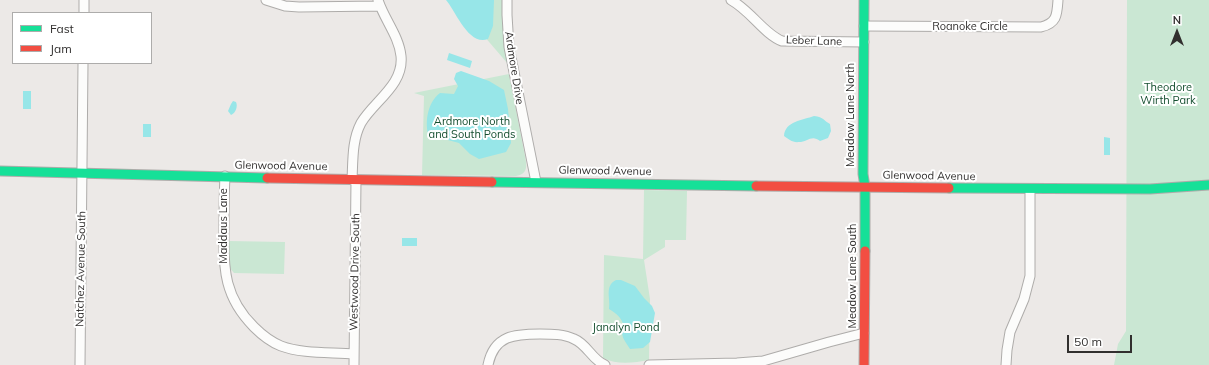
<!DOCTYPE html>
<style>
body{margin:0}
#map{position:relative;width:1209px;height:365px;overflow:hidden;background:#ece9e7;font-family:Mulish,sans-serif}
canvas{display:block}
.legend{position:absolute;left:12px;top:12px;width:140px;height:52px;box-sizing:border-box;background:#fff;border:1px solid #adacab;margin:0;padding:5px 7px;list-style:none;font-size:12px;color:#312f2e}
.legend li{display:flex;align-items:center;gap:8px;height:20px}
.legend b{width:20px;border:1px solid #adacab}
.north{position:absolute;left:1157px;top:12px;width:40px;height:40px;-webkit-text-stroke:3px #fff;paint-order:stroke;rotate:0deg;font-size:11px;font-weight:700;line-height:16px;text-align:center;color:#312f2e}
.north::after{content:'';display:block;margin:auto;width:14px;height:18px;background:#312f2e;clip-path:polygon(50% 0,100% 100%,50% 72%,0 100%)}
.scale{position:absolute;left:1067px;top:335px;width:65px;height:18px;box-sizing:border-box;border:2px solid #312f2e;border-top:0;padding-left:5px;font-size:12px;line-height:14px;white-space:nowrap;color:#312f2e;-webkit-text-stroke:3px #fff;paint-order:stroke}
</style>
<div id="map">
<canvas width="1209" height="365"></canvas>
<ul class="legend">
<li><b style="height:5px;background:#16e098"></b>Fast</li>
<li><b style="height:5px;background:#f24e42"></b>Jam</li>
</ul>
<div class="north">N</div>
<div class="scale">50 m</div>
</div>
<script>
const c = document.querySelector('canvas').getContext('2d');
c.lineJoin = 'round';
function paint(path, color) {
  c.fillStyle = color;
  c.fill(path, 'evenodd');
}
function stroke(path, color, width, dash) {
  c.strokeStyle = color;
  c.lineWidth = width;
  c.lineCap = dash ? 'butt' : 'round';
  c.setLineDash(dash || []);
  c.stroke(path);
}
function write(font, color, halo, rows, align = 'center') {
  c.font = font + ' Mulish,sans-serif';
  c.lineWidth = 4;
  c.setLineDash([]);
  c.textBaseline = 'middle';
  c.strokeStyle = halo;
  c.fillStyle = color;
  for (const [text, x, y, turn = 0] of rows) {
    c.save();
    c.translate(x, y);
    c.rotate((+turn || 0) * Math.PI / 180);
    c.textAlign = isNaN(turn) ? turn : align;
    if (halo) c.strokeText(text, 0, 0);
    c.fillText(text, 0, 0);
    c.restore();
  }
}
paint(new Path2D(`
 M453,0H503V34L508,64Z
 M1127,0H1209V365H1114L1118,344L1126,331Z
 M509,74L525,156C527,166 528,174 516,176L422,175L424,96L414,93Z
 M644,190L687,191L686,240H665V247L644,260L650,299L649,360C633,363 617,365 603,358L604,255L643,259Z
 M228,241L285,242L284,274L234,273L228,266Z`), '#cae7d3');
paint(new Path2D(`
 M446,0H494L493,26L488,39C469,47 455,10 446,0Z
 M449,53L472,61L470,68L447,60Z
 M461,71L489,81L504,90L508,109L511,143L506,152L479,159L470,154L459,143L433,136L428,134C425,120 428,102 440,93L454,94L458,86L454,79L456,73Z
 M23,91H31V109H23Z
 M233,101L236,102C238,106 236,113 231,115L228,111L231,104Z
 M814,116C824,117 824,121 830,124L831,131L828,138L820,141C812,134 807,142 799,142C793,143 788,139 784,136C785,121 803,120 814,116Z
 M143,124H151V137H143Z
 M1104,137L1110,138V155H1104Z
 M402,238H417V246H402Z
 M616,280H621L635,286L644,298L652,306L655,313L650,342L643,348L630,349C625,341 619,335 624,326C621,317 617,314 609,309C611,299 604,286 616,280Z`), '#97e6e8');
const street = new Path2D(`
 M266,0L285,6L299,7L380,6
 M507,0V15L509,47L536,182
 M731,0C751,11 764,34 782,41L864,42
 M84,13V0
 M864,26L1041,27C1057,23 1057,15 1058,0
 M225,176C224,195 224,213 224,231C223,270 225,298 254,327C262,335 271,342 281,346C302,354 332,352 354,354
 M352,180C353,160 352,140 361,123C374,101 404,85 401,56C399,36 384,19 378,0
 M80,365L83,63
 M354,365L356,180
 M488,365C494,335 515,334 540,334C552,334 564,334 574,339C587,344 592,360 605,365
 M649,365L737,363L763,361L829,342L864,333
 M1006,365L1007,350L1010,332L1024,299L1030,276V189`);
const fast = new Path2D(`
 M864,0L863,174L865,187V251
 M0,171L267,178
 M492,182L756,186
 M949,188L1150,189L1209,185`);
const jam = new Path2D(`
 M267,178L492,182
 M756,186L949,188
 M864,365L865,251`);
stroke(street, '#aeacaa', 11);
stroke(fast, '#aeacaa', 11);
stroke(jam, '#aeacaa', 11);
stroke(street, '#fcfcfb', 9);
stroke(fast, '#16e098', 9);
stroke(jam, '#f24e42', 9);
write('11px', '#312f2e', '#fff', [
 ["Roanoke Circle",970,27],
 ["Leber Lane",814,41,2],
 ["Ardmore Drive",514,68,81],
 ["Meadow Lane North",851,115,-90],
 ["Glenwood Avenue",281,166,1],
 ["Glenwood Avenue",605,171,1],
 ["Glenwood Avenue",929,176,1],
 ["Maddaus Lane",224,226,-90],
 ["Natchez Avenue South",81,269,-89],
 ["Westwood Drive South",355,272,-89],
 ["Meadow Lane South",853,276,-90]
]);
write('11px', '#144e2f', '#fff', [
 ["Theodore",1168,88],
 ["Wirth Park",1168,101],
 ["Ardmore North",472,122],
 ["and South Ponds",472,135],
 ["Janalyn Pond",626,328]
]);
</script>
